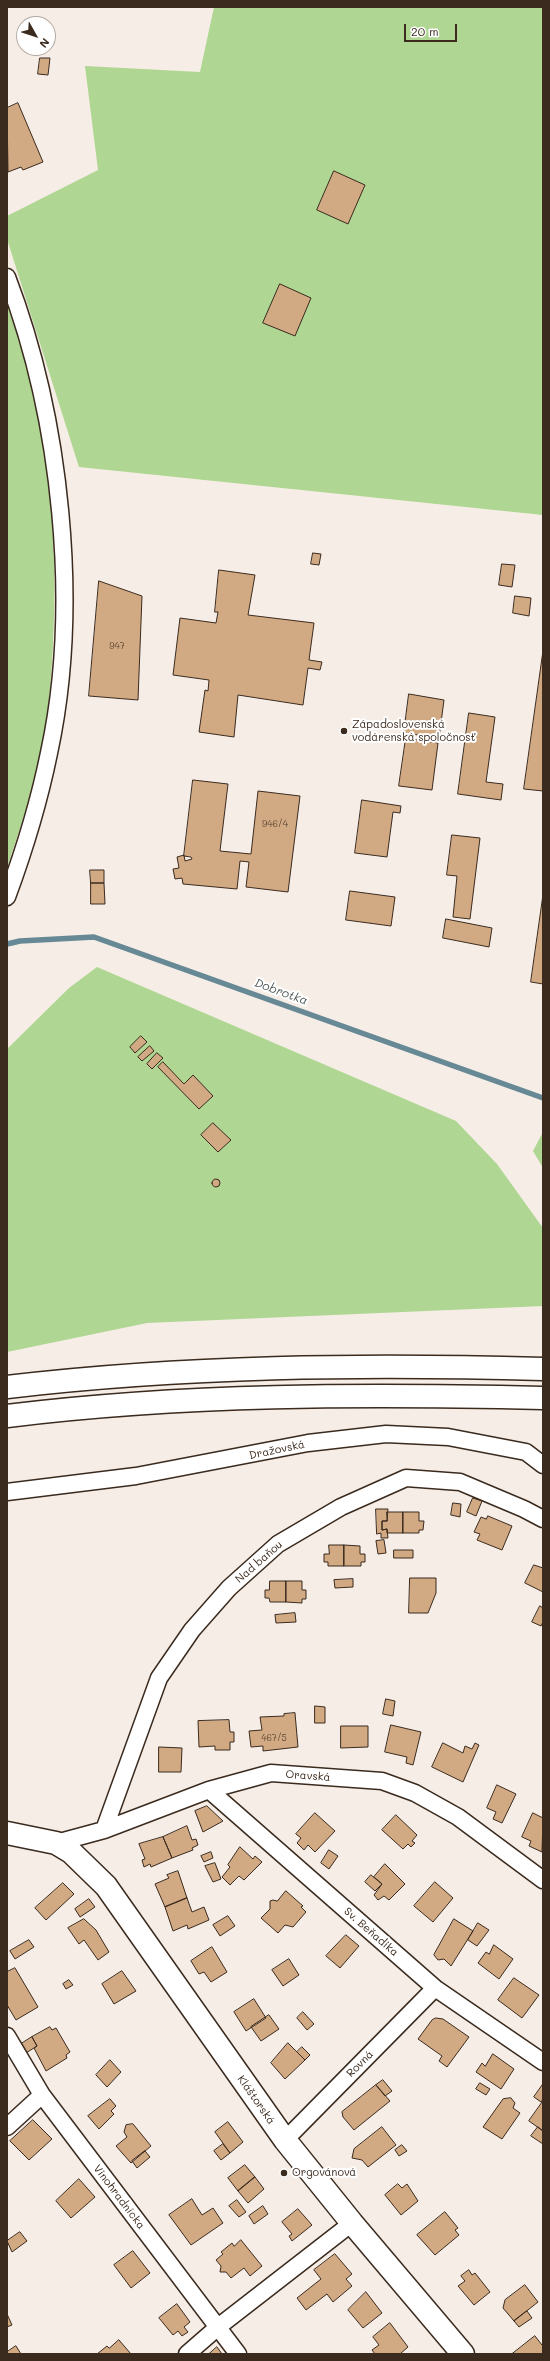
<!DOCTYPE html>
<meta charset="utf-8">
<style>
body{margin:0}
#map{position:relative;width:550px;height:2361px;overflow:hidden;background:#f6eee6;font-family:Mali,sans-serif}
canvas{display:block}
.frame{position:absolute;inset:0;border:8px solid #3b2a1e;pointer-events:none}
.north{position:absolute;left:16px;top:16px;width:40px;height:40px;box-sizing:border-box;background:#fff;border:1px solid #b1aaa5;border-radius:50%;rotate:129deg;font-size:11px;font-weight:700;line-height:16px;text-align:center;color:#3b2a1e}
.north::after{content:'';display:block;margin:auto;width:14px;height:18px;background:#3b2a1e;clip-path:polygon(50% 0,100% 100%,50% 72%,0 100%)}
.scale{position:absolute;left:404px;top:24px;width:53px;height:18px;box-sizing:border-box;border:2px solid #3b2a1e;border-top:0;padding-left:5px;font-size:12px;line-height:14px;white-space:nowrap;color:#3b2a1e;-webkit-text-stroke:3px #fff;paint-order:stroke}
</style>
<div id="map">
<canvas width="550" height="2361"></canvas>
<div class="frame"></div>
<div class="north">N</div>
<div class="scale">20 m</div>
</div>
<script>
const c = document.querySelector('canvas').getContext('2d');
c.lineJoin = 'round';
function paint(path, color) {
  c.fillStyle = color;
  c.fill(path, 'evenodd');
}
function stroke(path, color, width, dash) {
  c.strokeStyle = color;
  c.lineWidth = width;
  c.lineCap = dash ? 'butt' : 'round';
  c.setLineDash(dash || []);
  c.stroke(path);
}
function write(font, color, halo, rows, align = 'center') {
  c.font = font + ' Mali,sans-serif';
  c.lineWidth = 4;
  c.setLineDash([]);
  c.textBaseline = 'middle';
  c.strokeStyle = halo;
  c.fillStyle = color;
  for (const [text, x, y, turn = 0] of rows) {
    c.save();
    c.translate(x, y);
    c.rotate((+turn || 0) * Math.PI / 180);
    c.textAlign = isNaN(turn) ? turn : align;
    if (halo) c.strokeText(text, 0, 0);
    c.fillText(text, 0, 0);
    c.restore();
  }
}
paint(new Path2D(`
 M214,7H543V515L79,467L7,239V216L98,170L85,66L200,72Z
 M7,302C47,410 59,530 53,644C51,679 49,712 42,746C34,788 20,828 7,868Z
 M97,967L456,1121L497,1164L543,1228V1306L147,1323L7,1352V1049L69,988Z
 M543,1132V1168L533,1151Z`), '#afd692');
stroke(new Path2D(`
 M7,944L20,941L94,937L543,1098`), '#678995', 5.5);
const building = new Path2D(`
 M40,58H50L48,75L38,74Z
 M18,103L43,162L23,170L21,167L8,172L7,108Z
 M334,171L365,185L348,224L317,210Z
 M280,284L311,298L295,336L263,323Z
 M313,553L321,554L319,565L311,564Z
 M502,564L515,565L512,587L499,585Z
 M219,570L255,575L248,615L314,623L309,660L322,662L320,670L308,668L303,705L238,695L234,737L199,732L205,690L208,691L209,680L173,675L180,618L216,623L218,612H215Z
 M99,581L142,596L138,700L89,696Z
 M515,596L531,598L529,616L513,613Z
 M543,651V791L524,789Z
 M409,694L444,700L439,738L404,733Z
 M469,713L495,717L486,782L503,784L501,800L458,794Z
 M406,738L438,743L432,790L399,786Z
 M193,780L228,784L220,851L251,854L258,791L300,796L288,892L246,887L249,862L240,861L237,889L183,884L182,878L175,879L173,869L179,868L177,857L184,855L185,861L192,859L191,857L184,856Z
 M362,800L401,806L400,813L393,812L387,857L355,853Z
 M452,835L480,838L470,919L453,917L457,876L447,875Z
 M90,870H104V883H91Z
 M91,883H104L105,904H91Z
 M350,891L395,897L391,926L346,920Z
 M543,895V984L531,982Z
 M446,919L492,928L489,947L443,938Z
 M141,1036L147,1042L135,1053L130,1047Z
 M150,1046L154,1051L142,1061L138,1057Z
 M157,1053L163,1058L152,1069L147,1064Z
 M163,1062L184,1084L193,1075L213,1096L199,1109L158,1067Z
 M213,1123L231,1140L218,1152L201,1135Z
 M212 1183a4 4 0 1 1 8 0a4 4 0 1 1-8 0Z
 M473,1498L482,1501L476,1516L467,1512Z
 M453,1503L461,1504L460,1517L451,1515Z
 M376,1509H388L387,1521H382V1530L387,1529L388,1538H381V1533L377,1534Z
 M387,1512H403V1533H387V1529L382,1530V1521H387Z
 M403,1512H419V1521H424L423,1530H419V1533H403Z
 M488,1516L512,1526L502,1550L477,1540L480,1534L474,1532L481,1517L486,1519Z
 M384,1540L386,1553L378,1554L376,1541Z
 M329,1545H344V1566H328V1562H324V1554H329Z
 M344,1545L360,1546V1554H365V1562H361V1566H344Z
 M394,1550H413V1558H394Z
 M534,1565L543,1568V1592L525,1583Z
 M410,1578H436V1593L428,1613H409Z
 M353,1579V1587L335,1588L334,1580Z
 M270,1581H286V1602H270L269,1598H265V1590H269Z
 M286,1581H302V1590H306V1599H302V1603L286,1602Z
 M540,1606L543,1608V1622L541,1626L532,1622Z
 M295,1613L296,1622L276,1623L275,1615Z
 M386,1699L395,1701L393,1716L383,1714Z
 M315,1706L325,1707V1723H315Z
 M295,1713L298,1747L263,1751V1746L251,1747L249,1731L262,1730L260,1717L284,1716V1714Z
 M229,1720L230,1732H234V1742H230V1750H215V1746L199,1747L198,1721Z
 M391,1725L421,1732L413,1765L406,1763L407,1757L385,1752Z
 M341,1726H368V1747L341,1748Z
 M443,1743L463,1753L465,1746L472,1749L475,1743L479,1745L463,1782L432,1767Z
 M159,1747L182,1748L181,1772H159Z
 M497,1785L516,1794L502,1823L493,1819L496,1812L487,1808Z
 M207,1806L223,1821L203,1832L195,1811Z
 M315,1813L335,1831L315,1852L308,1845L304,1850L297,1843L301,1838L296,1834Z
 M533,1813L543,1818L542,1852L529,1846L531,1841L522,1837Z
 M396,1815L417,1835L412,1841L415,1843L411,1847L408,1844L403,1849L382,1830Z
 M187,1826L192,1840L196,1839L198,1845L192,1848L193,1850L172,1858L163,1837Z
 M163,1837L172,1858L151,1867L150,1864L144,1867L142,1860L145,1859L139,1844Z
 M240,1847L253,1859L255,1856L262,1862L244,1880L239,1876L230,1885L222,1877L230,1867L228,1865Z
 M329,1850L338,1856L329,1869L321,1863Z
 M211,1852L213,1858L204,1862L201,1856Z
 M215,1863L221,1879L213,1882L205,1866Z
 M385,1864L405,1884L389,1900L384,1896L378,1900L374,1895L382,1884L374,1877Z
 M178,1871L187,1898L165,1907L155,1884L169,1878L167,1875Z
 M371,1875L382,1884L375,1891L365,1882Z
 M435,1882L453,1898L433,1922L414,1906Z
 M63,1883L74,1894L46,1920L35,1908Z
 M286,1891L303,1906L301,1907L306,1912L293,1927L285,1925L278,1933L261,1918L270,1909V1901L273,1900L277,1901Z
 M187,1898L192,1912L204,1907L209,1920L188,1929L187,1925L173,1931L165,1907Z
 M89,1899L95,1907L80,1917L75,1909Z
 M228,1916L235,1926L220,1936L213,1925Z
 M84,1919L96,1930L109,1952L98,1960L84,1940L79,1944L68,1928Z
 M454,1919L473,1931L451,1966L444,1959L438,1960L434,1955Z
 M478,1923L489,1930L477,1946L468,1940Z
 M346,1935L359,1946L340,1968L326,1956Z
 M29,1940L34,1947L15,1959L10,1951Z
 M494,1945L513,1959L499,1979L478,1963L486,1952L489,1954Z
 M212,1947L227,1972L211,1982L204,1972L199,1974L191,1961Z
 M289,1959L299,1975L283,1986L272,1970Z
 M15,1968L38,2007L16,2020L7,2005V1972Z
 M122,1971L136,1991L114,2004L102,1984Z
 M514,1978L539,1995L522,2018L498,2000Z
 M69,1980L73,1985L66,1989L63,1984Z
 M254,1999L266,2018L246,2031L234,2012Z
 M303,2012L314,2024L307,2030L297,2018Z
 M269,2015L279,2029L261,2041L251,2027Z
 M436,2018L443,2019L469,2037L447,2067L439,2061L442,2056L418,2039L432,2020Z
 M50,2027L52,2030L56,2028L70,2052L66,2055L67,2058L46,2071L34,2048L37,2046L32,2037Z
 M32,2037L37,2046L26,2053L21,2044Z
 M288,2043L305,2060L285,2079L271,2063Z
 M302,2047L310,2055L305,2060L297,2052Z
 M493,2054L514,2069L501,2089L476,2072L482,2063L485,2066Z
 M110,2060L121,2072L107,2087L96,2075Z
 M383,2080L392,2091L385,2096L376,2085Z
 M480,2083L490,2089L486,2095L476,2089Z
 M543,2084V2099L541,2102L534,2097Z
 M376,2085L390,2101L354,2130L343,2117L342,2112Z
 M511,2098L515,2103L513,2108L520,2113L502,2139L483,2127L503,2099Z
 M110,2099L116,2106L111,2111L114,2114L99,2129L88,2116Z
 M543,2101V2131L529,2121Z
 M33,2120L52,2139L29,2160L10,2141Z
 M228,2122L243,2142L230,2153L215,2132Z
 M133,2124L151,2146L131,2163L116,2146L127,2137L124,2132L126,2125Z
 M382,2127L396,2145L368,2167L362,2160L352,2158L354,2149Z
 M538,2127L543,2131V2144L531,2136Z
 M223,2144L230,2153L221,2160L214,2151Z
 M402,2145L407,2151L399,2156L395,2150Z
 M145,2151L150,2157L137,2168L132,2161Z
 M245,2165L255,2177L238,2191L228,2178Z
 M255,2177L264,2189L248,2203L238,2191Z
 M79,2179L95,2197L71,2218L56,2201Z
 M398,2184L402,2188L407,2184L418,2201L401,2215L385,2195Z
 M192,2199L202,2215L213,2208L223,2223L191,2245L169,2215Z
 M237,2200L246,2212L239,2217L229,2206Z
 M263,2206L268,2214L254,2224L249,2216Z
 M298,2209L312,2225L292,2241L289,2236L292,2234L282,2222Z
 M445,2212L458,2228L455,2230L459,2235L435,2255L417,2235Z
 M20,2232L27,2241L12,2252L7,2241Z
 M241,2240L262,2266L250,2276L244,2268L231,2278L226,2272H220L221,2266L216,2260L223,2254L221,2252L232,2243L234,2246Z
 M133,2251L150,2273L131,2288L114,2265Z
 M335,2254L352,2274L346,2279L352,2286L333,2302L327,2294L306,2310L297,2298L321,2279L314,2270Z
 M469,2270L472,2275L475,2273L490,2292L474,2305L458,2286L465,2281L461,2276Z
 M525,2285L538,2302L514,2321L503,2308L505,2300Z
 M366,2292L382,2313L363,2328L348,2310Z
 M177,2304L190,2322L184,2327L188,2332L182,2336L178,2331L173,2335L159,2318Z
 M527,2311L532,2318L519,2327L514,2321Z
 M7,2314L12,2325L7,2327Z
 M390,2323L408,2347L400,2354H375L372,2350L379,2345L373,2337Z
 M535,2336L542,2345L543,2344V2354H512Z
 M119,2340L131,2354H97L107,2346L109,2348Z
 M16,2346L21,2354H7V2352Z
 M217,2347L222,2354H209Z`);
paint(building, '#d1a982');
stroke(building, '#3b2a1e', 1);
const street = new Path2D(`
 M7,277C61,418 81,605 49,753C39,802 24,851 7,897
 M7,1492L136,1476L308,1443L386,1434L448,1437L526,1452L543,1465
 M209,1790L435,1988L543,2062
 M104,1830L159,1678L192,1630L229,1588L278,1544L341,1507L406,1478L460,1482L524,1509L543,1519
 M56,1843L104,1830L209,1790L271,1773L382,1781L415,1793L458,1817L543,1880
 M7,2036L42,2095L238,2354
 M7,2127L42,2095
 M285,2140L435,1988
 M187,2354L218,2327L352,2223`);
const secondary = new Path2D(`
 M7,1833L56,1843L71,1852L106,1886L285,2140L352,2223L463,2354`);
const primary = new Path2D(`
 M7,1387C185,1366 364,1364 543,1369
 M7,1416C185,1394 364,1394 543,1398`);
stroke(street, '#3b2a1e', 19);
stroke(secondary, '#3b2a1e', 25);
stroke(primary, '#3b2a1e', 25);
stroke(street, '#fff', 16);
stroke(secondary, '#fff', 22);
stroke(primary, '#fff', 22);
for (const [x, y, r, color] of [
 [344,731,4,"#3b2a1e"],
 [284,2173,4,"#3b2a1e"]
]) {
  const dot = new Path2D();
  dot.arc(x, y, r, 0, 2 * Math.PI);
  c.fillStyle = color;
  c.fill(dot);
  stroke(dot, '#fff', 1.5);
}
write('9px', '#604a37', null, [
 ["947",117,646],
 ["946/4",275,824],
 ["467/5",274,1738]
]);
write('11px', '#3b2a1e', '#fff', [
 ["Západoslovenská",352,725],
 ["vodárenská spoločnosť",352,738],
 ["Orgovánová",292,2173]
], 'left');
write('11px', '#3b2a1e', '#fff', [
 ["Dražovská",277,1450,-12],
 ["Nad baňou",259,1562,-41],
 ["Oravská",308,1776,4],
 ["Sv. Beňadika",371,1932,41],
 ["Rovná",360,2064,-45],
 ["Kláštorská",256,2100,55],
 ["Vinohradnícka",119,2197,53]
]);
write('italic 12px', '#515a5a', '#fff', [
 ["Dobrotka",281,992,20]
]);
</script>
